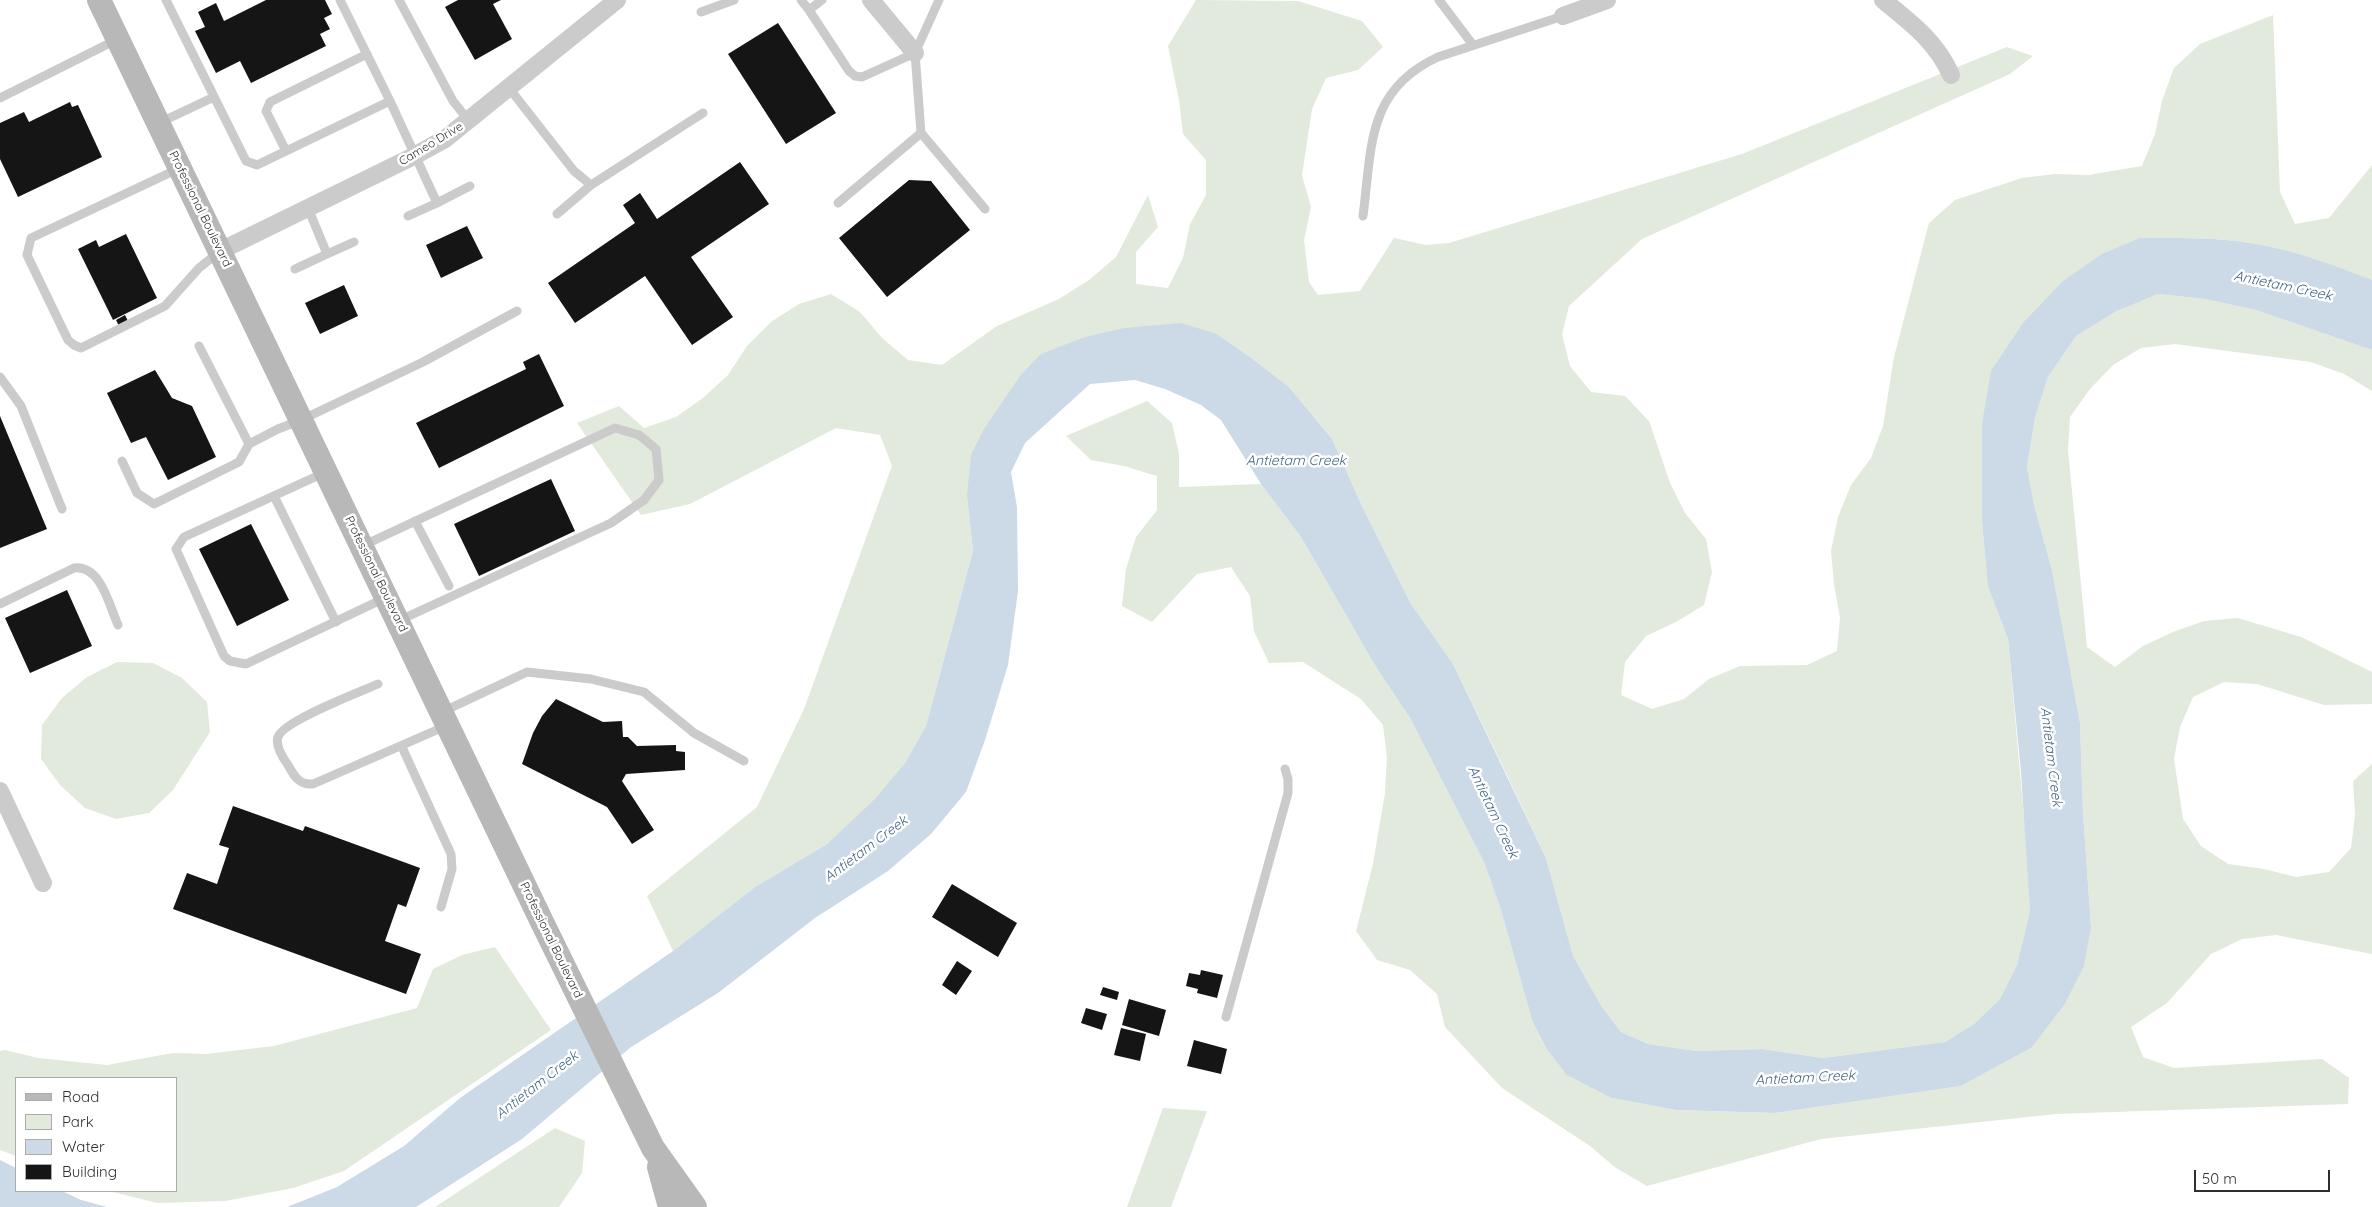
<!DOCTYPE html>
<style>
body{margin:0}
#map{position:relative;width:2372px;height:1207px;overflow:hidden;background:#fff;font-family:Quicksand,sans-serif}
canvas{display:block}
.legend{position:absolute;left:15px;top:1077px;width:162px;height:115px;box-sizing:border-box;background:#fff;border:1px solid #ababab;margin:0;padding:6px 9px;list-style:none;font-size:15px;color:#2e2e2e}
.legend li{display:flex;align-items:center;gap:10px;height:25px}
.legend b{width:25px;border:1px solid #ababab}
.scale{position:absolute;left:2194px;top:1170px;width:136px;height:22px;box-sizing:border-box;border:2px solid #2e2e2e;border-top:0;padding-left:6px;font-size:15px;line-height:18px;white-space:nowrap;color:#2e2e2e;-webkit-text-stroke:4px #fff;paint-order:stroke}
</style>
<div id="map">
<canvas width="2372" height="1207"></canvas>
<ul class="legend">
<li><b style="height:6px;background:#b8b8b8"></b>Road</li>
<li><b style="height:14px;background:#e2e9dd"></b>Park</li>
<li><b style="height:14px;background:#ccd9e7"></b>Water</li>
<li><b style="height:14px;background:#151515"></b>Building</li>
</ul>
<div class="scale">50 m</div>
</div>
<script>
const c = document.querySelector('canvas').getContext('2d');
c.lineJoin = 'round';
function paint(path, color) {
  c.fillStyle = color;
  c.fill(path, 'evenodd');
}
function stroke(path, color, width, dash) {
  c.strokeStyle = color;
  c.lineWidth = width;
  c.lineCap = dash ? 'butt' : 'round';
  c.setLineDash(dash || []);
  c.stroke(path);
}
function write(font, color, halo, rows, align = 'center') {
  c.font = font + ' Quicksand,sans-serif';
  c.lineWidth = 5;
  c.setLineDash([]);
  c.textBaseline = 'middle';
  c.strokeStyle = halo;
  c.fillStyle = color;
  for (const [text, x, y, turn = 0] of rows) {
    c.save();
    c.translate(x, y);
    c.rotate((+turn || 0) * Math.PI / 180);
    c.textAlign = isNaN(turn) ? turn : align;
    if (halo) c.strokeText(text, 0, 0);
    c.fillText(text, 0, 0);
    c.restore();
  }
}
paint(new Path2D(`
 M1196,0L1298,1L1362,21L1383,47L1358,70L1326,78L1312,109L1302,175L1311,207L1304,240L1309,282L1318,295L1360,291L1394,238L1426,245L1449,243L1742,154L2007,47L2033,56L2010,74L1642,239L1569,306L1562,334L1570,366L1591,392L1625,396L1649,421L1670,483L1685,513L1706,539L1712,572L1704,605L1676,622L1646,636L1625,662L1621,695L1652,709L1684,699L1709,679L1740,666L1807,665L1837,651L1840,618L1834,584L1831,551L1838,517L1851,485L1871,458L1883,426L1894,357L1929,223L1955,200L2022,178L2055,174L2088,175L2142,166L2155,134L2162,101L2174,68L2200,44L2273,15L2280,192L2295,224L2329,218L2372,165V280C2336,266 2300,252 2262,245C2222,237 2181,238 2140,238L1982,424V522L1988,587L2008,639L2027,850L2030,911L2017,965L2000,999L1974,1024L1945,1042L1823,1058L1762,1049L1697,1051L1648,1044L1621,1032L1602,1007L1573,956L1546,858L1505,771L1453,664L1411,604L1362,506L1332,439L1289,387L1250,357L1217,334L1124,328L967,496L973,551L926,726L905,763L876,799L827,844L755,887L673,951L647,896L757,807L804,709L892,466L880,435L836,428L690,504L641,515L577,423L619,406L644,428L676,417L703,398L728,375L747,346L771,322L799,304L831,294L860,312L882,338L908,360L942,365L997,326L1059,299L1089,280L1116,257L1148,195L1158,227L1136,252V284L1168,288L1183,258L1190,224L1206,195V160L1183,134L1179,100L1168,46Z
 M2158,294L2205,299L2256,310L2372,350V391L2344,374L2311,362L2175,344L2141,348L2113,365L2090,389L2070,417L2068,450L2087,647L2115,667L2143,646L2173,632L2204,621L2238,618L2301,637L2372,672V704L2324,705L2257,684L2224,682L2193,697L2180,727L2174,759L2183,819L2201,846L2228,864L2264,869L2296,877L2329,872L2351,848L2355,815L2353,781L2372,764V954L2276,935L2242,939L2211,954L2167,1003L2131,1027L2143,1057L2174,1068L2322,1059L2349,1078L2348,1104L2056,1114L1821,1139L1647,1186L1616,1168L1590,1146L1502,1088L1445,1027L1437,994L1410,970L1377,960L1356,931L1373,864L1385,793L1387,758L1383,725L1361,699L1303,662L1269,663L1254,631L1250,596L1231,567L1197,574L1152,622L1122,606L1126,569L1136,537L1157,510V476L1124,466L1091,460L1066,436L1147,401L1172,423L1179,454V487L1261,484L1301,537L1376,667L1410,718L1484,862L1501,910L1532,1020L1612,1098L1676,1110L1775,1113L1961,1086L2031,1048L2091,927L2083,813L2080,723L2052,570L2034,505L2027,467L2035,418L2048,377L2076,336L2115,312Z
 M117,662L153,663L182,678L207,702L210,732L173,790L149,813L116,819L85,808L60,785L41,759L42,725L62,698L87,677Z
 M495,947L551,1030L344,1171L293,1188L225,1201L157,1203L109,1191H176V1078H16V1156L0,1150V1051L5,1050L38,1058L107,1065L173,1053L206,1054L274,1046L417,1008L433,969L462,955Z
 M1163,1108L1207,1111L1171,1207H1127Z
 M555,1128L585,1141L582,1173L559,1207H435Z`), '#e2e9dd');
paint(new Path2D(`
 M2140,238C2181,238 2222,237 2262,245C2300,252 2336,266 2372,280V350L2256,310L2205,299L2158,294L2115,312L2076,336L2048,377L2035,418L2027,467L2034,505L2052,570L2080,723L2083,813L2091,927L2084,966L2064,1005L2031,1048L1961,1086L1775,1113L1676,1110L1612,1098L1567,1075L1547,1049L1532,1020L1501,910L1484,862L1410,718L1376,667L1301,537L1261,484L1221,420L1201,405L1165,389L1135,380L1090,384L1025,443L1011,472L1017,507L1018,591L1008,665L985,740L966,792L931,834L888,871L815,918L718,993L631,1047L522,1139L416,1207H287L337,1187L404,1146L460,1098L673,951L755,887L827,844L875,799L905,763L926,726L973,551L967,496L971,455L984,429L1020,376L1041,354L1085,337L1124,328L1181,323L1217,334L1250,357L1289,387L1332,439L1362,506L1411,604L1453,664L1546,858L1573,956L1602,1007L1621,1032L1648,1044L1697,1051L1762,1049L1823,1058L1945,1042L1974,1024L2000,999L2017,965L2030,911L2021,772L2008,639L1988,587L1982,522V424L1991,371L2023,323L2063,281L2102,254Z
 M0,1160L16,1168V1191H62L81,1200L107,1207H0Z`), '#ccd9e7');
paint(new Path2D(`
 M266,0H325L332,14L324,18L330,29L320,34L326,46L251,83L240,61L216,73L195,31L205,27L198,12L216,3L224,21Z
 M458,0H501L493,4L512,39L475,60L445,7Z
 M778,23L836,113L786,144L728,54Z
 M70,102L72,107L78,105L102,157L18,197L0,159V123L24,112L29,122Z
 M740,162L769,204L691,257L733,317L692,345L645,276L575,323L548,283L635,223L623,205L640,193L657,219Z
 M909,180L931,181L970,230L887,297L839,238Z
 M467,226L483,258L441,278L426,245Z
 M126,234L157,298L113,320L78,249L96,240L99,247Z
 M344,285L358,316L320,334L305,303Z
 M125,315L128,321L119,326L116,320Z
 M539,354L564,406L439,468L416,423L526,369L523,362Z
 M155,370L172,398L192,406L216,457L168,480L146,437L131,443L107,393Z
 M0,416L47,529L0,548Z
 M551,479L575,531L479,576L454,524Z
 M251,524L289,600L237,626L199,549Z
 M67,590L92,646L30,673L5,618Z
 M556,699L603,722L622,721L623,737H628L637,746L676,745V751L685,752V770L626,774L622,781L654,830L632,844L607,807L522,764L533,733L542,716Z
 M233,806L303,831L305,826L420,868L406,907L398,904L385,941L421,954L406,994L173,909L187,873L217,884L229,848L219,845Z
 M952,884L1017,923L998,957L932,917Z
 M957,961L972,971L956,995L942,985Z
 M1201,970L1223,975L1217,998L1197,993L1198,989L1186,986L1189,973L1200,975Z
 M1103,987L1119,992L1117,1000L1100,995Z
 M1129,999L1166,1010L1159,1036L1122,1025Z
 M1086,1008L1107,1014L1102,1030L1081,1023Z
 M1121,1028L1146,1034L1140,1061L1114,1055Z
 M1194,1040L1227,1049L1221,1074L1187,1066Z`), '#151515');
stroke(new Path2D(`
 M166,0L246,161L257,165L390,101L340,0
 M399,0L453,101L469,121
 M801,0L809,10
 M822,0L809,10L849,71L855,76L862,77L915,53
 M1439,0L1473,45
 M701,12L734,0
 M509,88L574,171L591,185L703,113
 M0,98L118,39
 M390,101L437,203L408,216
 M159,123L214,97
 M921,133L985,209
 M286,151L266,111L270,102L367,54
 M180,168L31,238L27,255L68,340L74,345L81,348L165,306L199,268L219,252
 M437,203L470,186
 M838,203L921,133L915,53L939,0
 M557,214L591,185
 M1363,216C1372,148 1366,90 1438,57L1563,16
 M327,254L354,242
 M295,269L327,254L308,208
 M199,346L249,444
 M0,377L21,406L62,509
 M122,461L137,493L154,504L239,462L249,444L278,429L301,420L423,362L517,311
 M326,472L184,537L176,549L224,656L230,661L246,664L385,598
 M274,496L336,622
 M415,521L449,586
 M362,546L615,428L639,435L656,449L659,480L644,500L611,523L398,621
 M0,604L74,568C101,565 109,605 118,625
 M378,684C360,692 283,721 278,737C275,746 283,758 288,765C294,776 299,785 313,784L446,726
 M442,712L527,672L591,679L644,692L694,733L744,761
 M402,747L451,854L452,869L441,907
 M1226,1017L1288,793V779L1285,769`), '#cbcbcb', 9);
stroke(new Path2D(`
 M871,0L915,53
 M1883,0C1910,22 1937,42 1951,75
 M1563,16L1607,0
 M220,251L414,156L445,139L617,0
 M0,791L43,883`), '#cbcbcb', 18);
stroke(new Path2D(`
 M99,0L542,922L653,1148L695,1207
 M659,1167L670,1207`), '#b8b8b8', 24);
write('12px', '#2e2e2e', '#fff', [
 ["Cameo Drive",431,144,-31],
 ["Professional Boulevard",200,209,64],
 ["Professional Boulevard",376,574,64],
 ["Professional Boulevard",551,940,64]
]);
write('italic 14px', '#466685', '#fff', [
 ["Antietam Creek",2283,286,12],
 ["Antietam Creek",1296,461],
 ["Antietam Creek",2051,757,83],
 ["Antietam Creek",1493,812,65],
 ["Antietam Creek",866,849,-37],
 ["Antietam Creek",1805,1078,-3],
 ["Antietam Creek",537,1085,-38]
]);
</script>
